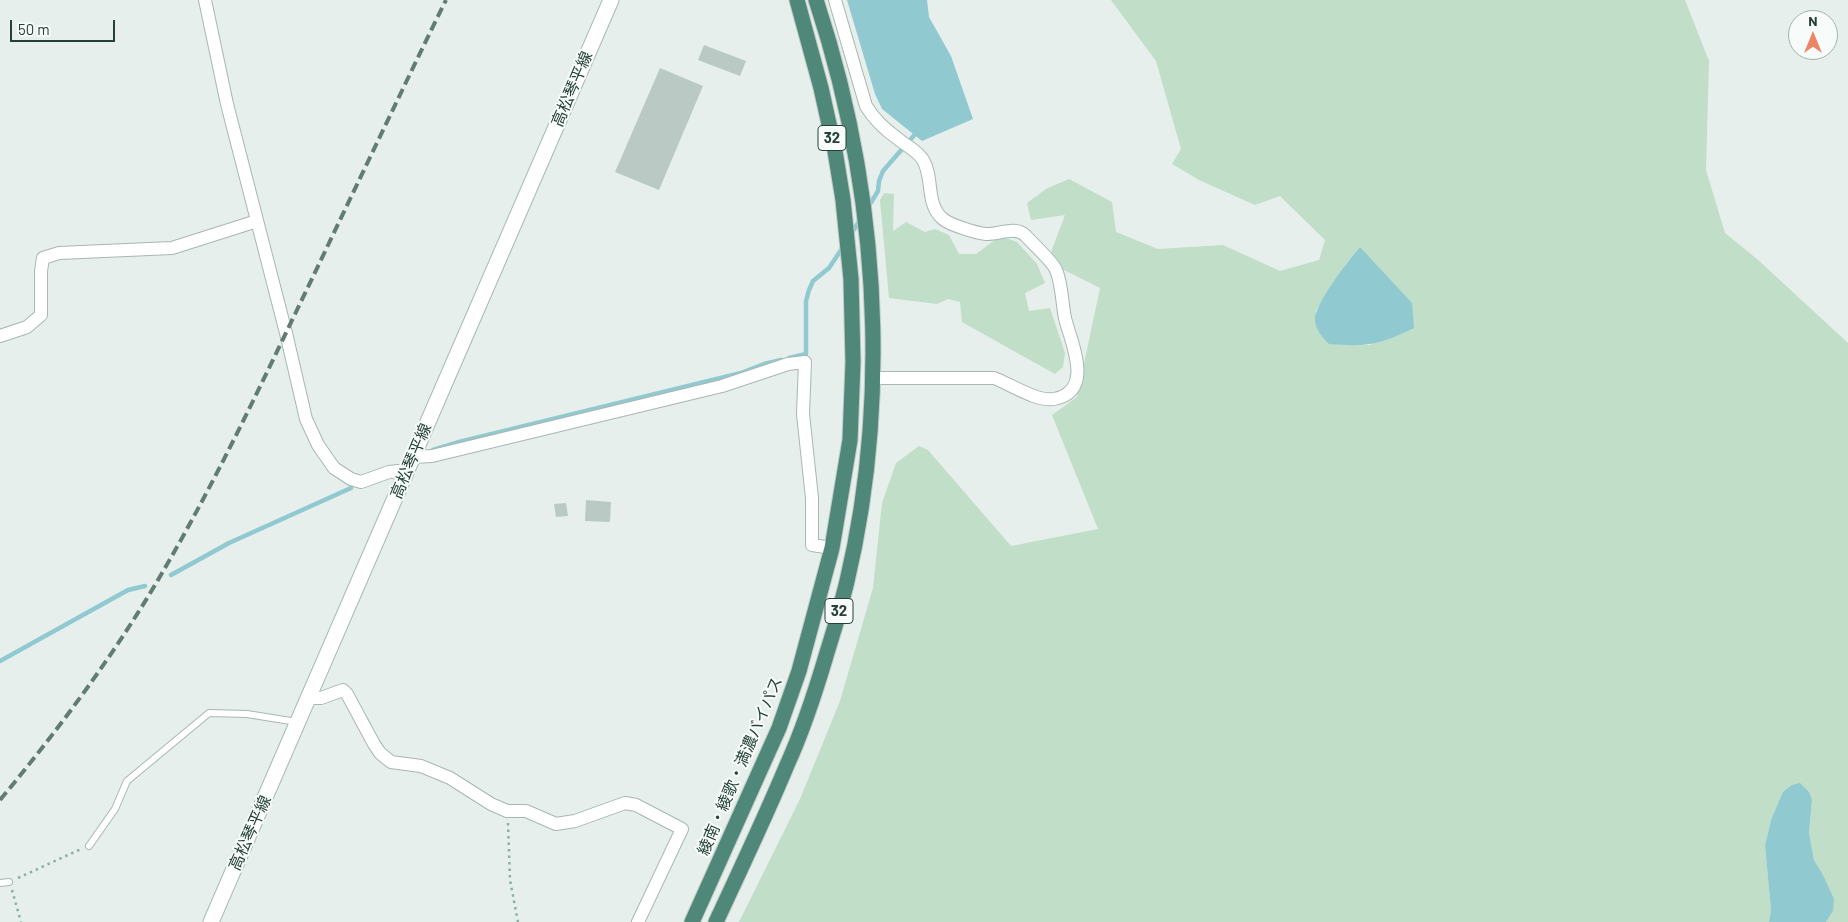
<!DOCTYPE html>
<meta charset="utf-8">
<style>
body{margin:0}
#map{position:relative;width:1848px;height:922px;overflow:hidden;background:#e6efeb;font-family:Barlow,sans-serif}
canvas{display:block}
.north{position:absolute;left:1788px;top:10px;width:50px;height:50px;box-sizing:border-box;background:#f7fbf9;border:1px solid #a3b1ac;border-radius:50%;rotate:0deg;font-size:14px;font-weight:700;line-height:20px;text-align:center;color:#254139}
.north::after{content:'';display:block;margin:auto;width:18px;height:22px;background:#ee8365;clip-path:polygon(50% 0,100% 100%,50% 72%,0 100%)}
.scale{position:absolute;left:10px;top:20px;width:105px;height:22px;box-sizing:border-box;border:2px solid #254139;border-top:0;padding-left:6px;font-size:15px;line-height:18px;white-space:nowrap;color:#254139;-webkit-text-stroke:4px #f7fbf9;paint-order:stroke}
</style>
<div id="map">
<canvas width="1848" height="922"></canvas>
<div class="north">N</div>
<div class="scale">50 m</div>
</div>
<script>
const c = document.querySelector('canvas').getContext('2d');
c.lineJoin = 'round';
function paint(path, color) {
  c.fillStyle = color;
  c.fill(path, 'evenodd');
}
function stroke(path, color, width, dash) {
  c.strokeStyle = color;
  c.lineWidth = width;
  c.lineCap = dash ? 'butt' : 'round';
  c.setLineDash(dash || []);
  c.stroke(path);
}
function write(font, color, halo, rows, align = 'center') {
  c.font = font + ' Barlow,"Noto Sans JP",sans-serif';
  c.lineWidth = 4;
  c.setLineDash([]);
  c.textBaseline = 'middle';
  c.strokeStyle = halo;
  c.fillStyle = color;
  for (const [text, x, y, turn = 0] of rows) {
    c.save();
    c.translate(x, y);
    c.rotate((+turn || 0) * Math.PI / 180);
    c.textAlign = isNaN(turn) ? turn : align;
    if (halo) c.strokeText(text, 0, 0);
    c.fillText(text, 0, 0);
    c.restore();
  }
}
paint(new Path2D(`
 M1111,0H1685L1709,61L1706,170L1725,233L1757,259L1848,343V922H1826L1833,911L1822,873L1814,860L1809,833L1812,800L1771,820L1765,845L1771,911L1769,922H739L800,799L840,701L873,588L882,503L896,463L919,446L928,450L1011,546L1098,529L1052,415L1077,397L1100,288L1062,269L1051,252L1065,215L1031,220L1027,203L1046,189L1069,179L1112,202L1116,232L1158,249L1223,245L1280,271L1319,260L1325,240L1280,196L1255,205L1199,180L1172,164L1181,149L1156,61ZM1360,247L1371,345L1329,344L1316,311L1347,262Z
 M884,193L894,194L893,231L906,222L925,232L935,229L949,235L959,254H976L1000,236L1017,242L1037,264L1045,283L1025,293L1029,311L1050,308L1065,353L1063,367L1055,374L962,322L960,302L948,299L937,304L889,298L880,200Z`), '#c0dec8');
paint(new Path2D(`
 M847,0H927L929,17L951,56L973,119L922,141L882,109L875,94Z
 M1360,247L1412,303L1414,328C1379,345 1367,347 1329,344C1323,338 1316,330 1315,321C1313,306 1349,259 1360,247Z
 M1800,783L1809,792L1812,800L1809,833L1814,860L1822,873L1834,899L1833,911L1826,922H1769L1771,911L1765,845L1771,820L1783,792L1792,785Z`), '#91c9d1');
stroke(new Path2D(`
 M867,209L878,191L879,181L883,171L917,132
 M851,234L860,220
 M789,358L806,354V301L809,290L813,281L829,268L843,247
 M433,450L459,442L741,373L764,364L781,360
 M171,575L229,543L351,488
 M0,661L128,590L145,586`), '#91c9d1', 4.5);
paint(new Path2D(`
 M704,45L746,61L740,76L698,60Z
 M660,68L703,86L659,190L615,172Z
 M586,500L611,502L610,522L585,521Z
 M566,503L568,516L556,517L554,504Z`), '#bbc9c4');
const service = new Path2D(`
 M89,846L115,809L127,781L209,713L247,714L297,722
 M0,883L9,882`);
const minor = new Path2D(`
 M205,0L227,104L286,333L306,419L318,445L334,468L351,479L361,482L389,472L408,470
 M835,0L866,106C874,119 884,129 897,138C905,145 918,151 923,160C934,178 925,204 943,219C950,225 976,233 986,234C999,235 1015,225 1026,236C1032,243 1053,262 1056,270C1062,283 1062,304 1065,318C1071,343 1095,391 1054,399C1037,402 1010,384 994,378H873
 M0,336L27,327L41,315V271L43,258L59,253L172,248L257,221
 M413,457L432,456L722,386L788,364L805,362L803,414L812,498V545L832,548
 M309,698H321L343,690L347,694L374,744L380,753L391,762L421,766L450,778L491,804L507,811H526L556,824L575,821L625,803L636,805L682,829L638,922`);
const secondary = new Path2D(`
 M211,922L611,0`);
const trunk = new Path2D(`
 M692,922L779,728L799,671L832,548L850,440L853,362L851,279L843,200L835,151L821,88L797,0
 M716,922C740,870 765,818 787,765C803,730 815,693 826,656C895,445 885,209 816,0`);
stroke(service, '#a8b7b2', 8);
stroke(minor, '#a8b7b2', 14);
stroke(secondary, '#a5bab2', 17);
stroke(trunk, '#c2cac8', 17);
stroke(new Path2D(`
 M508,823L510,880L518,922
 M18,878L81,849
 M12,890L21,922`), '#88b1a3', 2.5, [2.5, 4]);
stroke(service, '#fff', 6);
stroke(minor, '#fff', 12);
stroke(secondary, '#fff', 15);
stroke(trunk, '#4f8779', 15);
stroke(new Path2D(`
 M0,800C54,735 105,667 149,595C204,504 250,408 296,312C346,208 395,104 446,0`), '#607c74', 4, [10, 5]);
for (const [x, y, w] of [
 [832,138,28],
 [839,611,28]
]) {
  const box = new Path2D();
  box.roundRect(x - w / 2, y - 12.5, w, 25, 4);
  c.fillStyle = '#f7fbf9';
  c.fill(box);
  stroke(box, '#254139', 1);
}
write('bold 15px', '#254139', null, [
 ["32",832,138],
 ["32",839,611]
]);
write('16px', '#254139', '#f7fbf9', [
 ["高松琴平線",572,89,-67],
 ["高松琴平線",411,461,-67],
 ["綾南・綾歌・満濃バイパス",740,766,-67],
 ["高松琴平線",250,833,-66]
]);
</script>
